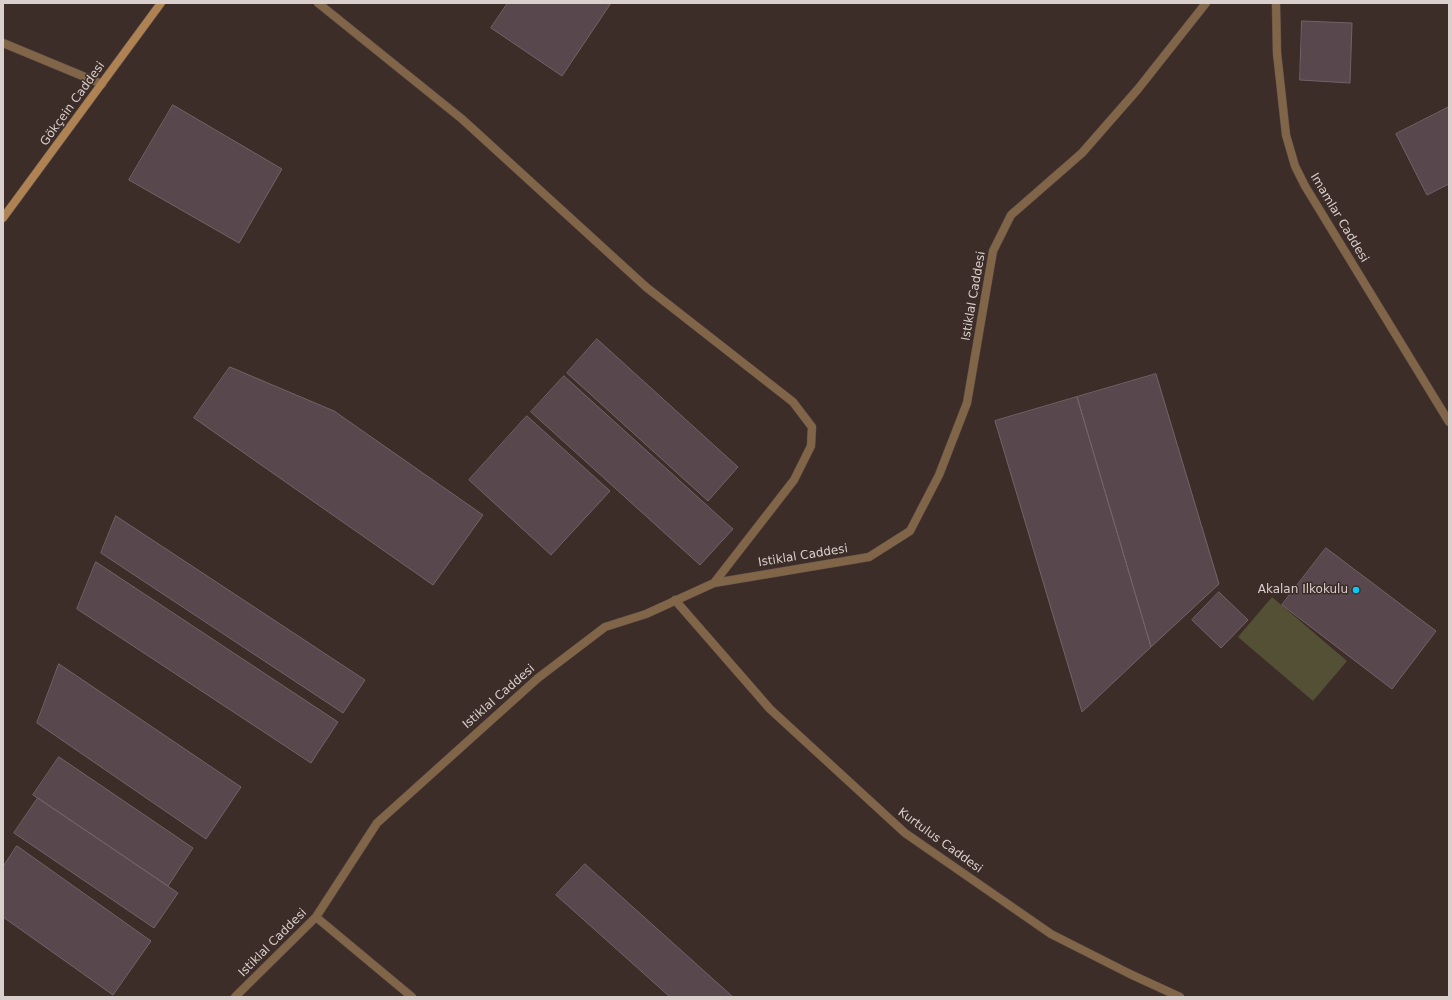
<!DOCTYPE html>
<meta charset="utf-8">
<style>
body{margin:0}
#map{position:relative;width:1452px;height:1000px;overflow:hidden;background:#3d2d29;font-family:"DejaVu Sans",sans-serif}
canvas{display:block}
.frame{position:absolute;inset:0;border:4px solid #d9cfcc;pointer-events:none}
</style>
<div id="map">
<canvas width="1452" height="1000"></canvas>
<div class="frame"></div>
</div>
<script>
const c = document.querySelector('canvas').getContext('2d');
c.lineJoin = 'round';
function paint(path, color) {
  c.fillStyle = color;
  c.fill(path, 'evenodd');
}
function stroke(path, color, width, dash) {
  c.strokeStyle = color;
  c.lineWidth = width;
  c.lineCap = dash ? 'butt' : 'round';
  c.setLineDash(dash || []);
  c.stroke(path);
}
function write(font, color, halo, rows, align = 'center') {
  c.font = font + ' "DejaVu Sans",sans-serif';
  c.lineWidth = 3;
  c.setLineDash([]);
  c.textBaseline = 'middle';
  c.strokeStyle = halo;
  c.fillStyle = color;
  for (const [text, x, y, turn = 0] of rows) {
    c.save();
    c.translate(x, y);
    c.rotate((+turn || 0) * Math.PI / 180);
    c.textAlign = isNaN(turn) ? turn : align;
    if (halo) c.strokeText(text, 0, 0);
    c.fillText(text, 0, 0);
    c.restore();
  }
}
paint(new Path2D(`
 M1272,597L1347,661L1313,701L1238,637Z`), '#545035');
const building = new Path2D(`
 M508,3H611L562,76L491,28Z
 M1302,21L1352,23L1350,83L1300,80Z
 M173,105L282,169L239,243L129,180Z
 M1449,107V184L1427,195L1396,134Z
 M597,339L738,467L708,501L567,373Z
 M230,367L334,411L483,515L433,585L194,418Z
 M1156,374L1219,584L1151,647L1077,397Z
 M564,376L733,529L700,565L531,412Z
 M1077,397L1151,647L1082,712L995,421Z
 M527,416L610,491L551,555L469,480Z
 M116,516L365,680L343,713L101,553Z
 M1326,548L1436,631L1392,689L1282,605Z
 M96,562L338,722L311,763L77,609Z
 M1219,592L1248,620L1221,648L1192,620Z
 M59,664L241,787L206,839L37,723Z
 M59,757L193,848L168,886L33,795Z
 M38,798L178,893L154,928L14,833Z
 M17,846L151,941L113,995L3,917V867Z
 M585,864L733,997H670L556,895Z`);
paint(building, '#58474c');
stroke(building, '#746267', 1);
const street = new Path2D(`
 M318,3L462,119L646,287L793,402L812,427L811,446L794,480L714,583
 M1276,3L1277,53L1286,135L1295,166L1305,186L1449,422
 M3,43L102,84
 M675,600L770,709L905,833L1051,934L1130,974L1180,997
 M316,917L412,997
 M235,997L316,917L377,823L538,678L605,627L646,614L714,583L869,557L910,531L939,475L967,403L993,251L1011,215L1082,153L1138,89L1206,3`);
const secondary = new Path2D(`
 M3,218L161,3`);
stroke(street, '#594a46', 9);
stroke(secondary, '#594a46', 9);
stroke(street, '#816548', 8);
stroke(secondary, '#ae8252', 8);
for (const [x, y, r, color] of [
 [1356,590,4,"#00cbf9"]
]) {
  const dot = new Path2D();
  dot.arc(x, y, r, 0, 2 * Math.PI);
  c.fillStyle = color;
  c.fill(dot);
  stroke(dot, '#3d2d29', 1.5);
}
write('12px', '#d9cfcc', '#3d2d29', [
 ["Gökçein Caddesi",73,104,-54],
 ["Imamlar Caddesi",1339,218,59],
 ["Istiklal Caddesi",974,296,-80],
 ["Istiklal Caddesi",803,556,-9],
 ["Istiklal Caddesi",499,697,-41],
 ["Kurtulus Caddesi",940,841,36],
 ["Istiklal Caddesi",273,943,-45]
]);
write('12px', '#d9cfcc', '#3d2d29', [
 ["Akalan Ilkokulu",1348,590]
], 'right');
</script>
